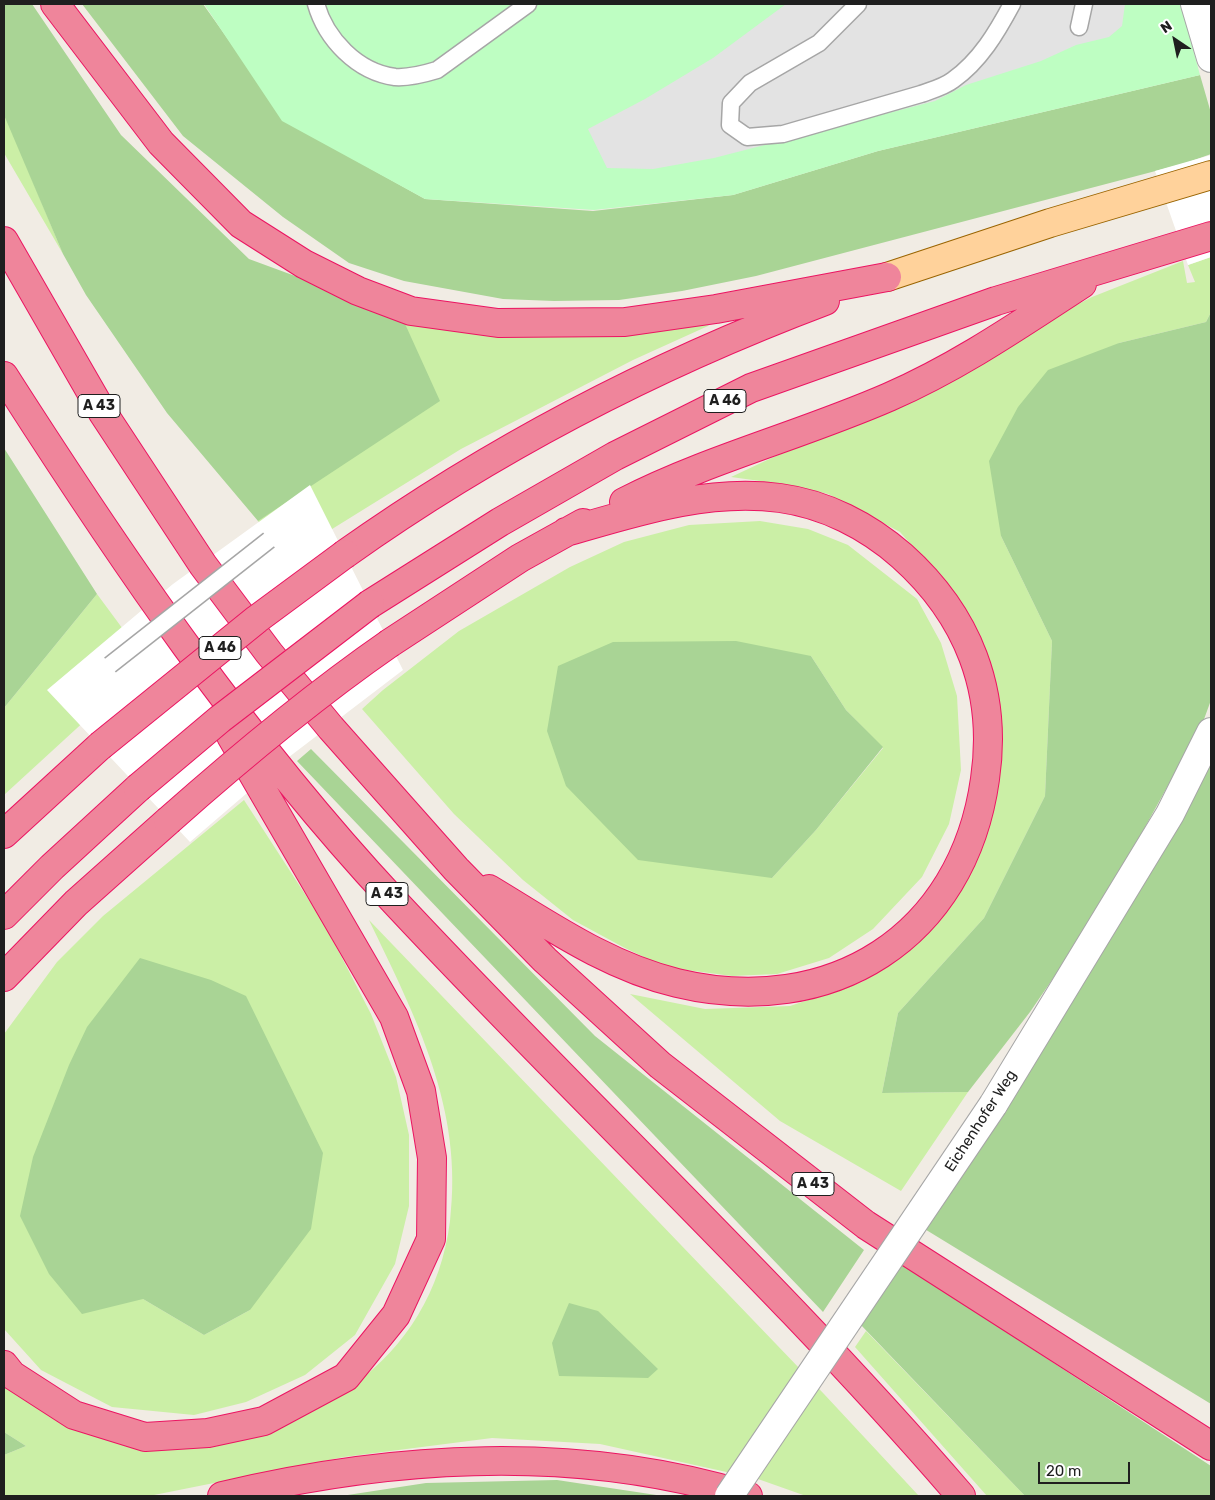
<!DOCTYPE html>
<style>
body{margin:0}
#map{position:relative;width:1215px;height:1500px;overflow:hidden;background:#f1ece4;font-family:Rubik,sans-serif}
canvas{display:block}
.frame{position:absolute;inset:0;border:5px solid #1f1f1f;pointer-events:none}
.north{position:absolute;left:1150px;top:15px;width:50px;height:50px;-webkit-text-stroke:4px #fff;paint-order:stroke;rotate:326deg;font-size:14px;font-weight:700;line-height:20px;text-align:center;color:#1f1f1f}
.north::after{content:'';display:block;margin:auto;width:18px;height:22px;background:#1f1f1f;clip-path:polygon(50% 0,100% 100%,50% 72%,0 100%)}
.scale{position:absolute;left:1038px;top:1462px;width:92px;height:22px;box-sizing:border-box;border:2px solid #1f1f1f;border-top:0;padding-left:6px;font-size:15px;line-height:18px;white-space:nowrap;color:#1f1f1f;-webkit-text-stroke:4px #fff;paint-order:stroke}
</style>
<div id="map">
<canvas width="1215" height="1500"></canvas>
<div class="frame"></div>
<div class="north">N</div>
<div class="scale">20 m</div>
</div>
<script>
const c = document.querySelector('canvas').getContext('2d');
c.lineJoin = 'round';
function paint(path, color) {
  c.fillStyle = color;
  c.fill(path, 'evenodd');
}
function stroke(path, color, width, dash) {
  c.strokeStyle = color;
  c.lineWidth = width;
  c.lineCap = dash ? 'butt' : 'round';
  c.setLineDash(dash || []);
  c.stroke(path);
}
function write(font, color, halo, rows, align = 'center') {
  c.font = font + ' Rubik,sans-serif';
  c.lineWidth = 4;
  c.setLineDash([]);
  c.textBaseline = 'middle';
  c.strokeStyle = halo;
  c.fillStyle = color;
  for (const [text, x, y, turn = 0] of rows) {
    c.save();
    c.translate(x, y);
    c.rotate((+turn || 0) * Math.PI / 180);
    c.textAlign = isNaN(turn) ? turn : align;
    if (halo) c.strokeText(text, 0, 0);
    c.fillText(text, 0, 0);
    c.restore();
  }
}
paint(new Path2D(`
 M4,112L63,254L4,153Z
 M1211,257V312L1206,322L1119,343L1001,536L1052,641L1045,796L984,918L898,1013L882,1093L968,1092L901,1191L780,1121L630,994L705,1009L790,1006L862,982L910,949L949,904L999,747L998,699L984,644L953,592L900,532L828,494L789,485L731,477L810,440L1092,297L1183,261L1187,283L1195,282L1188,265Z
 M401,315L712,321L708,326L633,360L461,449L287,557L258,521Z
 M760,521L808,529L848,545L917,599L941,643L957,696L961,770L949,824L922,877L873,929L829,958L777,974L732,976L664,967L623,947L573,920L523,880L454,814L362,709L383,690L459,631L570,567L624,542L689,525ZM811,656L846,710L883,748L816,830L772,878Z
 M97,594L148,663L4,795V708Z
 M244,800L325,925L371,1014L396,1077L409,1135V1206L395,1264L355,1335L305,1375L246,1402L194,1415L112,1407L41,1370L4,1329V1034L57,962L103,916ZM143,1299L250,1310L204,1335Z
 M369,920L824,1394L919,1496H806L758,1479L600,1444L492,1438L344,1457L149,1496H4V1455L26,1446L4,1432V1384C158,1500 424,1431 450,1221C464,1109 416,1018 369,920Z
 M866,1331L1025,1496H987L855,1347Z`), '#cbefa6');
paint(new Path2D(`
 M4,4H32L121,135L249,259L401,315L440,401L258,521L167,413L86,295L63,254L4,115Z
 M82,4H203L287,122L425,199L593,211L733,195L878,151L1200,75L1211,113V154L1186,163L756,276L682,291L619,300L554,301L503,299L404,281L349,263L283,217L183,136Z
 M1211,312V700L1203,722L1097,914L1030,1012L968,1092L882,1093L898,1013L984,918L1045,796L1052,641L1001,536L989,461L1018,407L1048,370L1119,343L1206,322Z
 M4,448L97,594L4,708Z
 M736,641L811,656L846,710L883,747L816,830L772,878L638,860L566,786L547,731L558,666L613,642Z
 M311,749L595,1036L864,1250L823,1312L297,761Z
 M1211,764V1404L923,1228L1064,1011Z
 M140,958L211,980L246,996L323,1153L311,1229L250,1310L204,1335L143,1299L82,1314L49,1274L20,1216L33,1157L69,1065L87,1027Z
 M901,1263L1211,1466V1496H1025L860,1324Z
 M569,1303L598,1311L658,1369L648,1378L559,1376L552,1343Z
 M4,1432L26,1446L4,1455Z
 M557,1480L663,1496H341L426,1483Z`), '#a9d495');
paint(new Path2D(`
 M204,4H1181L1200,75L878,151L733,195L594,210L425,199L282,121Z`), '#befec2');
paint(new Path2D(`
 M786,4H1125L1122,26L1109,37L1076,45L1041,61L966,85L935,101L714,158L653,169L607,168L588,129L645,99L713,58Z`), '#e3e3e3');
paint(new Path2D(`
 M1211,155V257L1188,265L1155,171Z
 M310,485L403,670L289,757L190,842L47,690L173,584Z`), '#fff');
const service = new Path2D(`
 M316,4C326,39 357,72 395,77C409,78 424,74 437,70L528,4
 M858,4L819,43L750,83L731,103L730,125L747,137L783,134L921,94C932,90 944,87 953,80C980,61 997,32 1012,4
 M1079,27L1084,4`);
const minor = new Path2D(`
 M1195,4L1211,58
 M993,1105L1170,814L1211,732`);
const primary = new Path2D(`
 M887,277L1050,223L1211,175`);
const motorway = new Path2D(`
 M55,4L161,143L241,224L304,264L358,291L411,311L498,323L625,322L716,309L887,277
 M4,241L103,413L203,565L269,653L331,728L456,869L545,960L660,1065L866,1225L1211,1446
 M4,376C121,559 244,740 393,900C580,1101 782,1288 961,1496
 M624,502C708,459 802,435 889,397C958,367 1019,325 1082,284
 M345,554C493,449 655,365 825,301
 M370,604L500,522L615,456L751,388L996,301L1211,236
 M390,643L520,558L583,523
 M4,834L100,746
 M489,889C549,925 607,966 677,983C831,1020 963,937 985,779C998,691 968,615 902,556C868,526 825,504 780,498C708,488 635,512 566,532
 M4,915L52,867L138,788
 M4,977L76,903L168,821
 M4,1365L12,1375L74,1415L145,1437L208,1433L264,1421L346,1377L396,1315L431,1239L432,1158L421,1091L394,1017L231,736
 M222,1496C394,1455 578,1444 748,1496`);
stroke(service, '#a6a6a6', 19);
stroke(minor, '#a6a6a6', 30);
stroke(primary, '#9a6400', 30);
stroke(motorway, '#eb1562', 30);
stroke(service, '#fff', 16);
stroke(minor, '#fff', 28);
stroke(primary, '#ffd29b', 28);
stroke(motorway, '#ef859b', 28);
const serviceBridge = new Path2D(`
 M110,665L269,540`);
const minorBridge = new Path2D(`
 M729,1496L993,1105`);
const motorwayBridge = new Path2D(`
 M100,746L257,619L345,554
 M138,788L220,719L370,604
 M168,821C239,758 312,697 390,643`);
stroke(serviceBridge, '#a6a6a6', 19, []);
stroke(minorBridge, '#a6a6a6', 30, []);
stroke(motorwayBridge, '#eb1562', 30, []);
stroke(serviceBridge, '#fff', 16);
stroke(minorBridge, '#fff', 28);
stroke(motorwayBridge, '#ef859b', 28);
for (const [x, y, w] of [
 [725,401,42],
 [99,406,42],
 [220,648,42],
 [387,894,42],
 [813,1184,42]
]) {
  const box = new Path2D();
  box.roundRect(x - w / 2, y - 11.5, w, 23, 4);
  c.fillStyle = '#fff';
  c.fill(box);
  stroke(box, '#1f1f1f', 1);
}
write('bold 14px', '#1f1f1f', null, [
 ["A 46",725,401],
 ["A 43",99,406],
 ["A 46",220,648],
 ["A 43",387,894],
 ["A 43",813,1184]
]);
write('15px', '#1f1f1f', '#fff', [
 ["Eichenhofer Weg",981,1121,-57]
]);
</script>
